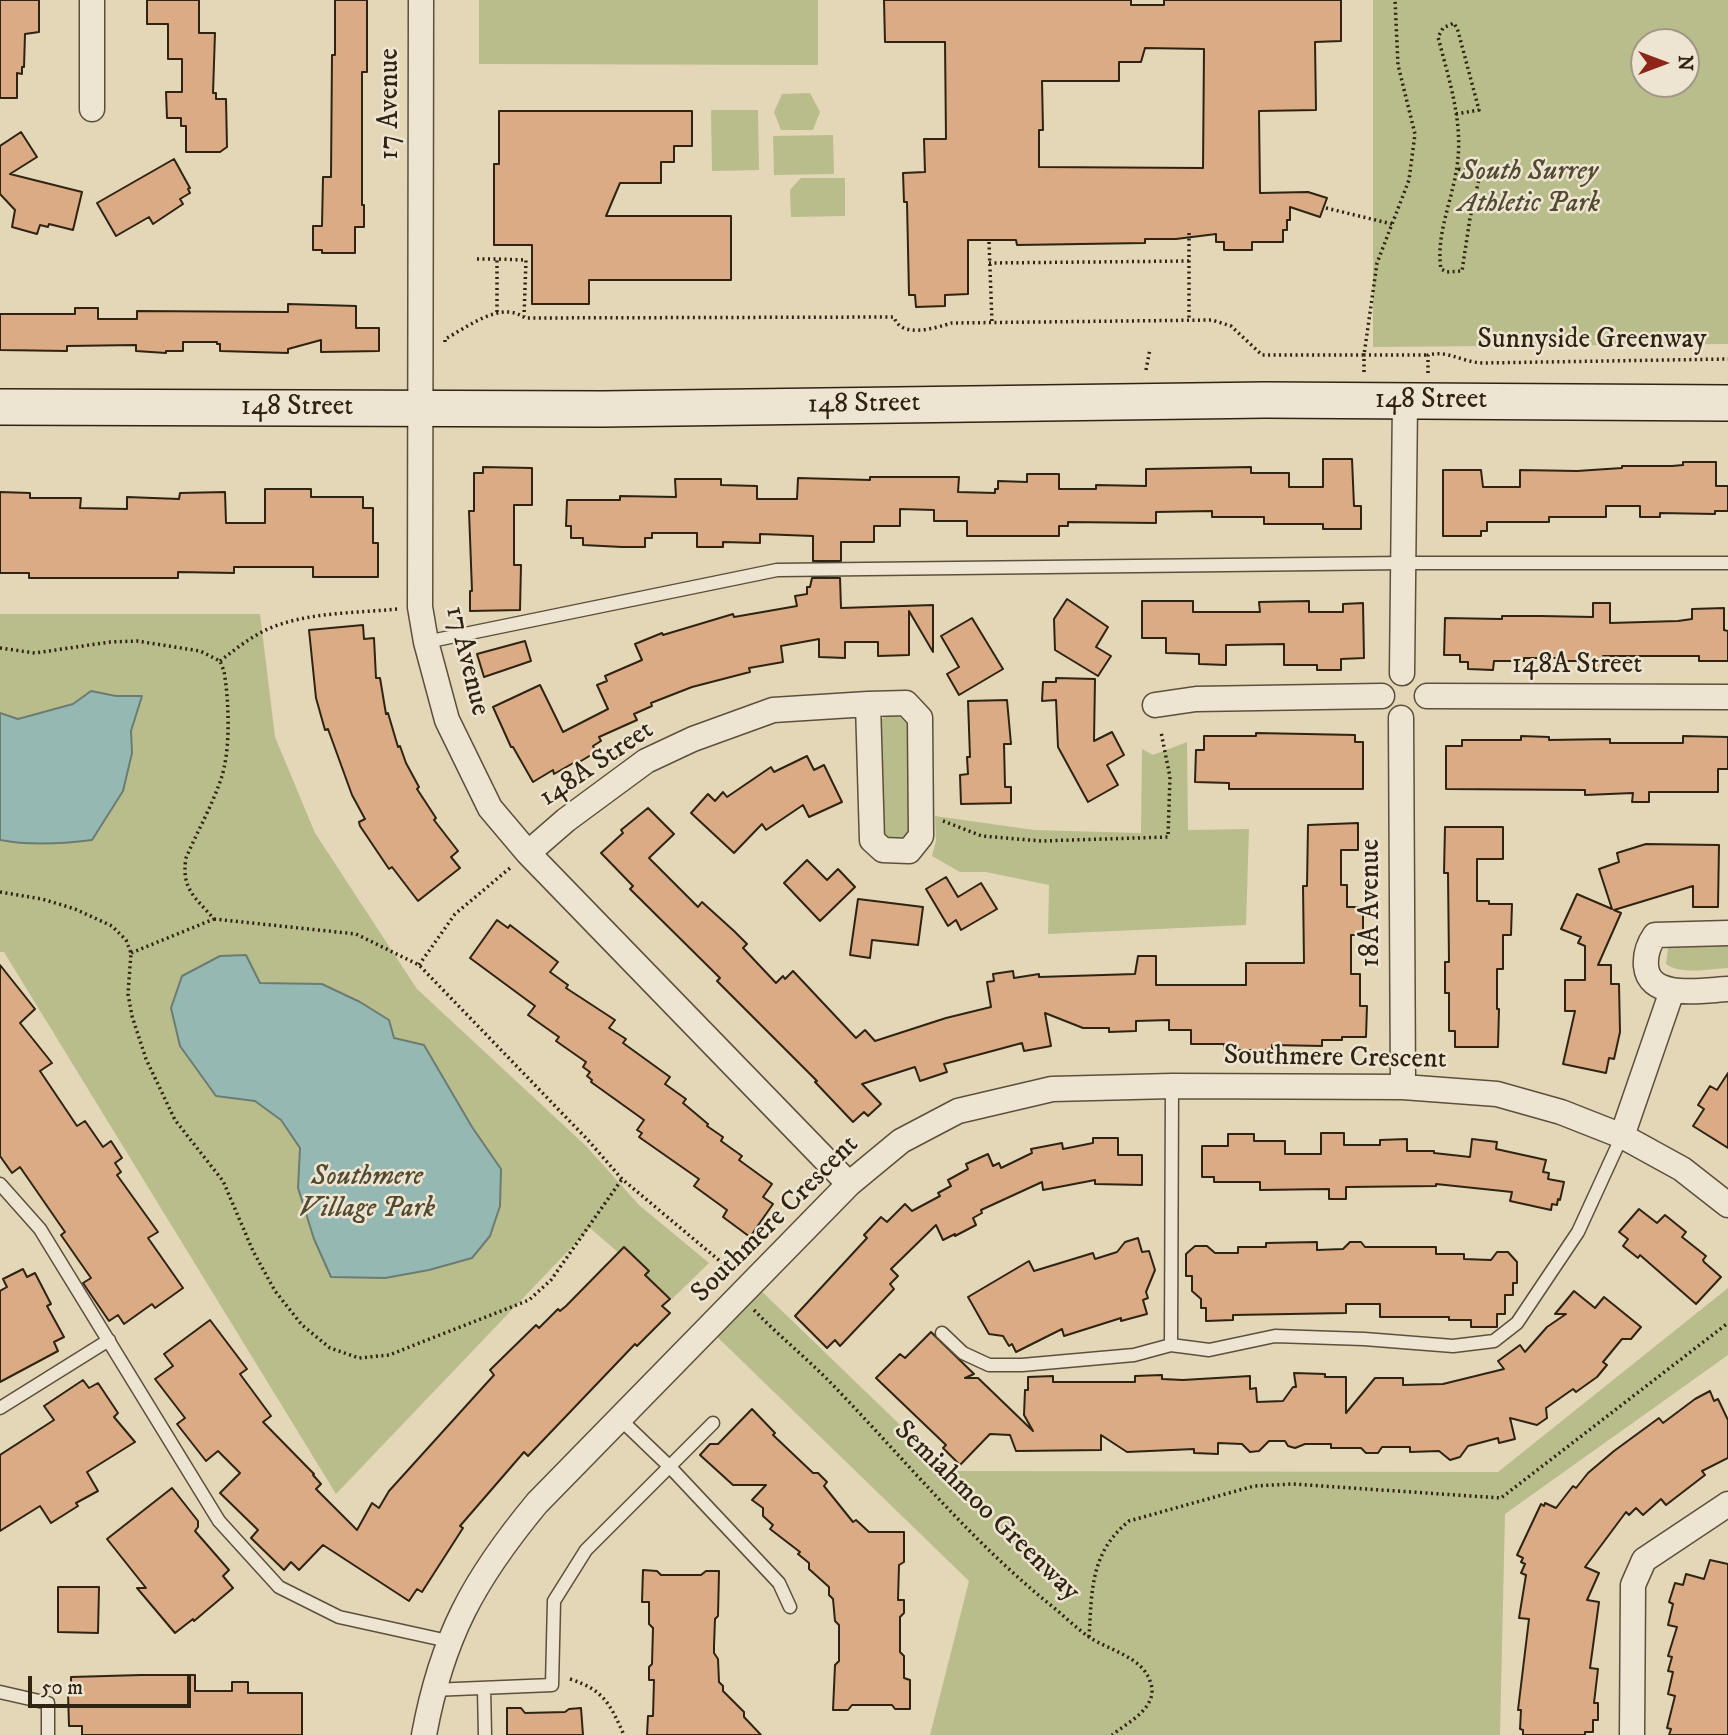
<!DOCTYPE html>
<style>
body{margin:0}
#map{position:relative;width:1728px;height:1735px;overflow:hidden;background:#e3d7b8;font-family:"IM FELL DW Pica",serif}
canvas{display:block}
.north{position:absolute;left:1630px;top:28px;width:70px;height:70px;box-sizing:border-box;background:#ede5d1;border:2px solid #a19785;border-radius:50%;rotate:90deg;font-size:19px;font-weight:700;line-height:28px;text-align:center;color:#2f2312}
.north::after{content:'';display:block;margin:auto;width:24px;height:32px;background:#8f2418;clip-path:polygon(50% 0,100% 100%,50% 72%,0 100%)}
.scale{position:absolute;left:28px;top:1676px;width:163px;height:32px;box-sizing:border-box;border:4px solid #2f2312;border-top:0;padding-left:9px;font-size:21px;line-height:24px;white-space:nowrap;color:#2f2312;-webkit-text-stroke:5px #ede5d1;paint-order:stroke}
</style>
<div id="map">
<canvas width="1728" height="1735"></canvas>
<div class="north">N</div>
<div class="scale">50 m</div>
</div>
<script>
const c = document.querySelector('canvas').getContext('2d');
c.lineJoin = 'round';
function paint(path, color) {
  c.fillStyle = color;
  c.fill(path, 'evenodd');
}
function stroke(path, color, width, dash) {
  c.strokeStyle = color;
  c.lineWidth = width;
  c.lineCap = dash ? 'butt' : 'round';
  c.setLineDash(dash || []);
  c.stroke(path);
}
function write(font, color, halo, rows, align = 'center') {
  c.font = font + ' "IM FELL DW Pica",serif';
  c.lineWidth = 5;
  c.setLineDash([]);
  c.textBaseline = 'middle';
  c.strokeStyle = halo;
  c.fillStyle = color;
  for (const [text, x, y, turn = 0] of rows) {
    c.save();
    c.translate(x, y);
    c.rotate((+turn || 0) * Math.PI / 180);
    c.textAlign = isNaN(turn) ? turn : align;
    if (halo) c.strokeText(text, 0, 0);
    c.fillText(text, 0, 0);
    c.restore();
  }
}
paint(new Path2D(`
 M479,0H818V65L479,64Z
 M1373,0H1728V344L1373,347ZM1644,42H1686V84H1644Z
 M810,93L820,112L813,130H781L774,112L782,94Z
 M711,110H758L759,170L712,171Z
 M833,135L834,174L774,175L773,136Z
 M801,178H845V216L791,217L790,190Z
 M0,614H260L275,737L315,833L417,989L586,1146L639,1205L709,1263L672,1299L590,1228L336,1494L4,952H0Z
 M888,715H898L909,726L912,834L908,842H881L878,722Z
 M1187,742L1188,830L1249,829L1246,925L1048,934L1049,885L986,872H960L932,856L936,841L935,816L1034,830L1141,833L1142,749L1153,755Z
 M1728,943V968C1710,969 1681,975 1666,964L1668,948L1672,944Z
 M753,1283L948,1471L1498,1472L1728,1288V1355L1505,1514L1500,1735H930L969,1581L709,1329Z`), '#b9bd8b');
const water = new Path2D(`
 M91,691L116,696H142L131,731L132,753L123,791L92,840C61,844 31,846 0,840V713L18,719L73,704Z
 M246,955L260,983L322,984L360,1002L389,1020L394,1038L424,1045L472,1127L501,1169L500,1206L490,1236L472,1258L429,1270L385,1278L331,1277L314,1239L298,1188L300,1148L281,1120L255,1101L216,1096L180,1046L171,1008L182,976L220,956Z`);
paint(water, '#96b8b3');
stroke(water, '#6d7c73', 2);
const building = new Path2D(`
 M0,0H39V32L25,34L24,67H22V74L17,73V98H0Z
 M147,0H199V33H215L213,93H216V99H226L227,147L220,152H186V126H181V118H167L166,92H182V59H168V24H147Z
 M335,0H367V72H362V205H364V227H355V253H322V250H313V226H322L323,177H331L332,55H335Z
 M884,0H1131V5H1164V0H1341V41L1315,42L1316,110L1259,111L1260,193L1308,192L1327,198L1320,217L1290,207V220H1287V230H1283V242H1252V250H1224V242H1216V234L1176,239H1145V243L1017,245L1016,240H968V294L945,295V306L916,307L915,295H909L907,202H904L903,173L925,172L924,139H946L945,42H885ZM1145,48L1204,49L1203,168L1039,167V130H1043L1042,81H1119V62H1141Z
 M499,111H692V146H674V162H661V183H620L606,216H731V280H589V304H532V245H494V164H499Z
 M21,132L37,157L10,174L82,192L73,230L49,224L48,227L40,225L37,234L12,227L15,210L0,194V146Z
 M174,159L190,188L188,189L190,193L180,199L183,204L153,224L149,217L116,236L97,203Z
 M288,304L356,306V328H379V351L321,352V340L288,349V353L220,351V344H217V342H183V351H166V353L136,351V345L67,346V351L0,350V314H75V308H98V319H137V311L288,312Z
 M1323,459H1352L1354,506H1361V529H1323V524H1264V517H1212V511L1156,512V523L1068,522V526H1059V536H967V521H934V510L900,509V526H874V542H841V561H813V536L760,534V543L723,542V547H697V533H652V538H645V547H622L583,545V538H571V526H566L567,500H620V496L676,497L675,479H721V485L757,486V499H797L798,478L870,480V477H959L958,492L995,493V489H998V481L1027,482V474H1059V489H1096V485L1146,486V469L1251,467V473H1289V487H1323Z
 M1683,462H1716V486H1728V511H1715V514L1660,513V517H1640V506H1606V517H1549V522H1487V531H1481V536H1443V470H1481L1483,487H1520V470L1577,471L1622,468V466H1672L1683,465Z
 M483,467L532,468V505H514V565H521L520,610L470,611V591H472L469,511H474V473H483Z
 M265,489H311V497H363V508H373V543H378V577H313V567H234V573L178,572V578H29V573H0V492L30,493V498H81L80,508L127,509V497L179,499L180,493L225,492L226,523H265Z
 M812,578H840L841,608L933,605V652L909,611V655L878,656V642H845V658L819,657V639L781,646L783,662L749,668L750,672L692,687L651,703L652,706L634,714L637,720L599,737L601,741L593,746L596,752L576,764L575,762L554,774L553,770L533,782L513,747H511L493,707L540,685L563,732L608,709L597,685L607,681L605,676L642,660L635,644L662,633L663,635L733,614L734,617L797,606L795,596L807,594V587H810Z
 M1067,599L1108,627L1096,647L1111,656L1098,676L1055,650L1054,619Z
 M1142,601H1193V612H1260L1259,602L1309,601V612H1343V604L1363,603L1364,658L1341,659V670H1317V665H1284V644L1226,645V665L1199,664V654L1166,653V638H1142Z
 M1593,603H1610V623L1678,621L1692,619V609L1724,608V630L1728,631V661H1699V656H1603V669H1579V661H1558V658H1524V661H1494L1493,670L1468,669V662H1460V655H1444L1445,618L1502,619V616H1541L1593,617Z
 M972,618L1003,669L959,695L947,674L959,667L941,636Z
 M363,625L364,639L374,638L376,678H380L386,714L388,713L398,747L400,746L406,763L419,787L417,789L436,818L434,820L458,851L451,857L460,868L418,901L392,867L389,869L360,826L359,822L365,819L352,795L328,729L325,730L316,698L309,630Z
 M525,641L531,661L484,677L477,654Z
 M1056,678L1095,679L1094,741L1112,732L1124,755L1107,765L1118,785L1088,802L1058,747L1056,700L1042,701L1043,682H1056Z
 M1007,700L1011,744H1004L1005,787H1011V803L961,804L960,775L968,774L967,757H970L968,701Z
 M1256,733L1355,735V742H1363V789H1229V783L1195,782L1196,750H1204V736H1256Z
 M1521,736L1549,737V740L1610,739V743H1683V736L1728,737V769H1718V792H1649V802H1632L1633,793L1585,795V790L1446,789V746H1462V740H1521Z
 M807,756L814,770L824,765L842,802L809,817L803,805L766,830L762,824L734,853L691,813L708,794L715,801L723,792L727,797L771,767L774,772Z
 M648,808L674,834L649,858L698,907L702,902L734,931L747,944L743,948L776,983L783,976L785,979L793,971L856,1038L865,1030L875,1041L946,1018L991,1007L987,982L994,981L993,974L1013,971L1014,978L1039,974V977L1135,974L1138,956H1156V985H1246V963H1304L1303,886H1307L1308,825L1358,823V850H1341V885H1347V907H1363V935H1351V974H1360V1006H1367L1366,1037H1342V1040H1322V1046L1272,1045V1050H1224V1044H1191V1030H1169V1020L1136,1021V1031L1109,1032V1028H1083L1045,1013L1051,1046L1024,1051L1022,1043L944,1064L947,1072L920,1081L915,1067L862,1084L881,1104L868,1116L864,1112L853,1122L815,1082L817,1081L717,981L720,978L630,889L633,886L601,853L623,833L621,830Z
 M1445,827H1503V859H1477V901H1489V904H1512L1511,935H1503V969H1497V1009H1499L1498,1047H1455V1031H1449V993H1445V962H1449L1448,873H1444Z
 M1646,844L1719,845L1718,907H1693V886L1614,910L1621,913L1598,965H1611V984H1619L1620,1032L1614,1059L1609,1058L1606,1073L1563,1064L1575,1011H1565V980H1585V946L1578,943L1581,937L1561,929L1577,894L1612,909L1599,869L1619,862L1617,853Z
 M807,860L827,880L838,869L855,887L820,921L784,883Z
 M946,877L958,897L981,883L997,909L961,930L956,920L948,926L926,889Z
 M858,899L923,907L918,945L872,940L870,958L850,955Z
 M497,920L508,928L510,925L558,962L550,972L568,985L566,988L615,1020L609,1028L626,1039L623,1043L670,1077L665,1084L686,1099L683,1103L708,1124L707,1126L723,1137L721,1141L742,1156L739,1160L772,1184L763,1197L773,1204L750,1237L723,1217L727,1210L694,1186L699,1179L639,1137L642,1133L637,1130L644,1120L591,1082L592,1080L587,1076L590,1072L583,1067L586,1062L556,1041L559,1037L528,1015L535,1006L470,958Z
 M0,965L35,1009L20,1023L52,1063L40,1071L77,1126L85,1121L103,1147L111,1141L122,1158L115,1163L121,1172L117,1175L158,1232L148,1238L183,1288L155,1308L152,1304L124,1324L118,1315L109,1321L83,1283L91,1278L61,1235L65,1232L20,1167L12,1173L0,1156Z
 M1728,1073V1148L1693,1126L1704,1109L1698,1105L1710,1086L1717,1090Z
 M1321,1133H1344V1145H1380V1140L1407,1139V1151H1434V1153L1470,1157L1472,1139L1497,1142L1496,1149L1546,1160L1543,1172L1549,1173L1548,1179L1564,1182L1560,1200L1558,1199L1557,1205L1552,1204L1551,1210L1510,1201L1512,1192L1436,1184V1186L1346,1187V1199H1329V1189L1260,1190V1182H1214V1177H1202V1146H1228V1134H1254V1141H1285V1154H1321Z
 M1093,1138H1118V1155H1142V1185L1095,1184V1180L1043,1190L1042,1182L981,1210L982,1213L973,1218L976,1225L955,1236V1234L943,1240L936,1225L891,1269L898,1276L890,1284L894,1289L840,1346L835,1340L827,1348L795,1316L867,1238L864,1235L881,1217L887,1222L905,1204L912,1211L940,1196L938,1193L951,1186L948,1180L968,1169L966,1164L988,1154L993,1166L999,1163L1001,1168L1032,1153L1031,1149L1062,1143L1063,1149L1093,1143Z
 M1639,1209L1657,1223L1665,1215L1686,1232L1682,1237L1706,1256L1703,1260L1704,1262L1721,1277L1696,1304L1640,1255L1638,1258L1623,1246L1628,1239L1619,1232Z
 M1138,1238L1142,1252L1149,1251L1155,1270L1146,1292L1148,1298L1143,1300L1147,1314L1121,1321V1318L1064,1336L1062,1329L1016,1352L1012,1344L1009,1346L1003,1336L989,1334L968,1297L1029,1261L1034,1271L1093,1253L1095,1259L1117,1252L1125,1242Z
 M1317,1242V1250L1343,1249L1350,1242H1361L1365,1247H1436V1254H1464V1259L1491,1260L1497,1252H1508L1517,1262V1283H1513V1295H1505V1314H1497V1327H1471V1320H1449V1317H1380V1304H1346V1313L1233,1315V1320L1206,1321V1308H1201V1299L1192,1291V1276H1186V1254L1195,1246H1207L1215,1253H1238V1247H1266V1243Z
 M624,1247L649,1271L645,1275L670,1299L662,1306L670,1313L637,1346L635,1344L528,1456L524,1452L460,1526L463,1528L422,1592L417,1589L409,1601L323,1545L299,1570L291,1562L284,1570L251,1538L258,1530L220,1493L240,1473L218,1451L206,1461L177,1424L185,1418L155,1379L173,1366L164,1354L210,1320L247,1369L240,1374L271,1416L263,1422L314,1474L313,1475L321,1484L316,1489L357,1530L372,1503L379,1508L389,1491L484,1386L494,1375L490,1370L536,1325L539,1328L558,1309L560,1311L566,1306Z
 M23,1269L27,1277L35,1273L51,1304L47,1306L64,1337L54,1342L58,1351L0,1382V1291L7,1287L3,1279Z
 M1574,1291L1595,1308L1604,1297L1641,1327L1631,1339H1622L1603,1362L1607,1365L1597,1377L1576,1392L1573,1389L1546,1408L1547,1418L1537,1425L1510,1418L1515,1439L1499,1443L1498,1438L1468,1446L1460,1457L1450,1460L1439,1451L1410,1452V1447H1382L1378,1453H1366L1361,1448H1331V1444H1305L1295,1448L1288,1446L1285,1441H1269L1259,1451L1250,1452L1242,1444L1218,1443V1454L1194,1453V1449L1127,1452L1101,1435V1450L1016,1451L1010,1435L990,1434L960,1465L943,1448L946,1445L876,1378L900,1354L905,1358L931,1332L974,1374L965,1378H978L1033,1431L1024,1415L1025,1390H1028V1377L1053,1376V1382H1135V1376L1162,1375V1379L1183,1380L1250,1376V1389L1256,1388L1257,1402L1283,1401L1293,1387H1296L1294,1373L1325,1374V1377H1346V1413L1375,1378H1403V1385L1443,1384L1504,1369L1498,1361L1520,1345L1525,1352L1547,1327L1566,1314H1555Z
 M83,1380L89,1388L98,1383L118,1413L114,1417L135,1442L87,1472L98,1491L76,1503L78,1506L51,1523L40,1506L0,1531V1455L54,1420L44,1406Z
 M1710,1391L1714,1401L1718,1399L1728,1420V1458L1702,1471L1705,1475L1666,1505L1661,1499L1643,1515L1636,1508L1629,1515L1626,1512L1585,1567L1599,1573L1587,1600L1599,1602L1590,1668L1598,1669L1594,1703H1598V1720H1593V1732H1585V1735H1523V1730L1520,1729L1521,1710H1518L1529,1619L1519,1618L1526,1575L1521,1573L1525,1564L1521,1562L1523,1558L1517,1555L1541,1504L1544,1506L1545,1503L1556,1508L1573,1486L1576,1488L1588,1473L1614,1451L1659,1418L1663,1423L1695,1399Z
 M752,1409L775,1433L773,1435L813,1473H818L827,1482L824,1486L853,1522L856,1520L869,1532H904V1562L899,1565L898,1600H904V1613L900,1617V1652L904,1656V1678L910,1680V1709H895L892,1705H852L848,1710H833L835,1665L839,1661V1625L835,1621L833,1599L829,1595V1587L809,1569V1563L798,1554L800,1552L770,1529L773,1525L763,1516V1508L752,1500L766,1485H733L700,1455L710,1444H718Z
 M172,1488L198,1521V1527L195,1531L229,1570L223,1576L233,1588L194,1621L193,1619L175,1633L137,1588H146L107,1539Z
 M1710,1560L1728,1564V1735H1669L1671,1729L1667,1728L1675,1696L1668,1694L1673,1672L1668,1671L1672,1657L1668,1656L1677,1627L1668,1625L1673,1604L1669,1602L1675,1583L1683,1585L1686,1574L1704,1579Z
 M643,1570L657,1571L661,1575H701L706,1571H719L718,1616L715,1619L714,1646V1653L718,1659L719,1682L723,1686V1691L744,1712V1717L761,1735H647L648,1716H653L654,1680H649V1667L652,1664L653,1628L649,1624V1602H642Z
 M58,1587H99L98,1633L58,1632Z
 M141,1675H195V1691H232V1682H248V1693H302V1735H82V1726H69L68,1693H71V1677Z
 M507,1708H521L525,1713L565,1712L569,1709L581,1708L583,1735H507Z`);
paint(building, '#dbab85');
stroke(building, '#2f2312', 2);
const lane = new Path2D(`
 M426,642L777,570L1404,563H1728
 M0,1184L40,1229L219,1521L279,1587L339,1617L448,1641
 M942,1333L963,1353L989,1365H1022L1134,1355L1171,1345L1209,1350L1275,1336L1364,1339L1453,1346L1494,1341L1517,1323L1578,1232L1622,1136
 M1171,1345L1172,1086
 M0,1408L109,1340
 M620,1419L670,1467L779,1583L790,1607
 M484,1688L485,1735
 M432,1690L552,1685L554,1601L586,1550L713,1423
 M0,1692L48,1703V1735`);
const street = new Path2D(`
 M421,0L420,607L426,642L447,720L490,808L528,853L849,1184
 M92,109V0
 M1402,673L1405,401
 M1427,696L1728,697
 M906,703L920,718L921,836L909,851L883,850L872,840L868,704Z
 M1155,705L1196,699L1382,696
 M1401,718L1403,1087
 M528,853L566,820L646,761L693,739L773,710L868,704
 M1728,933L1655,935C1648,945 1645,954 1646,966C1649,1001 1704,990 1728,989
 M1622,1136L1672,991
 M424,1735C442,1637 474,1579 537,1503L849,1184L901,1141L958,1111L1052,1089L1172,1086L1403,1087L1497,1094L1561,1112L1622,1136L1682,1169L1728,1205
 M1632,1735L1633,1585L1644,1560L1728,1504`);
const secondary = new Path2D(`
 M0,407L603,409L1265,400L1728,403`);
stroke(lane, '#5c503c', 15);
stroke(street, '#5c503c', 27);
stroke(secondary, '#2f2312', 38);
stroke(new Path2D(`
 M1456,114L1479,110L1458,31L1454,23L1443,28L1438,37C1448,76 1462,118 1458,158C1455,195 1435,233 1441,269L1447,272L1462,271L1470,218L1481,171L1456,169
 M1326,208L1392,224
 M1189,233V320
 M989,242L992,322
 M477,259H497
 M989,263L1189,261
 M497,312V259L526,260L524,316
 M445,342V339C468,327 501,300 525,318L894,317C901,339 935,328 952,323L1212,320L1231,326L1262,355H1364L1377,263L1409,180L1415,134L1398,65L1395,0
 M1146,370L1150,349
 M1364,372V355H1428
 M1428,373V355C1449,350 1461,362 1483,363L1728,359
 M0,648L35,653L110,642L137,641L200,651L220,661L224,671C229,701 231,750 221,779C212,806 197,832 186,858C181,889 195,897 214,919L131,953
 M220,661C237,648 254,634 275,626C314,612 357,613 398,609
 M943,821L982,836L1041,841L1168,837L1170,777L1161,732
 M0,892L42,899L75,909L112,926L126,940L131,953L128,994L132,1016L146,1059L175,1120L223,1181L253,1251L275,1291L302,1325L330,1348L359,1358L389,1355L529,1300L551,1280L622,1179
 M214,919L356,934L419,965L587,1139L622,1179L733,1272
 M419,965L455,914L510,868
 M754,1310C778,1335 804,1356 828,1380C901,1455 967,1537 1048,1603C1062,1614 1075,1627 1089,1637C1110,1651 1144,1657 1151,1684C1158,1708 1127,1723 1112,1735
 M1089,1637C1092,1590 1090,1553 1129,1521L1254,1486L1292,1484L1501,1498L1728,1323
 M570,1679C604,1690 610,1704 624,1735`), '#2f2312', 3.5, [2, 3.5]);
stroke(lane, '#ede5d1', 12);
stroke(street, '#ede5d1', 24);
stroke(secondary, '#ede5d1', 35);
write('28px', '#2f2312', '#ede5d1', [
 ["17 Avenue",391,104,-90],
 ["Sunnyside Greenway",1592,341],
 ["148 Street",1431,401],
 ["148 Street",864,405,-1],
 ["148 Street",297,408],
 ["17 Avenue",466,661,76],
 ["148A Street",1577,666],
 ["148A Street",597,765,-34],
 ["18A Avenue",1372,903,-90],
 ["Southmere Crescent",1335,1059,1],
 ["Southmere Crescent",776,1220,-45],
 ["Semiahmoo Greenway",986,1512,44]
]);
write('italic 28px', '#524a30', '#ede5d1', [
 ["South Surrey",1529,173],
 ["Athletic Park",1529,205],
 ["Southmere",367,1178],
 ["Village Park",367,1210]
]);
</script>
